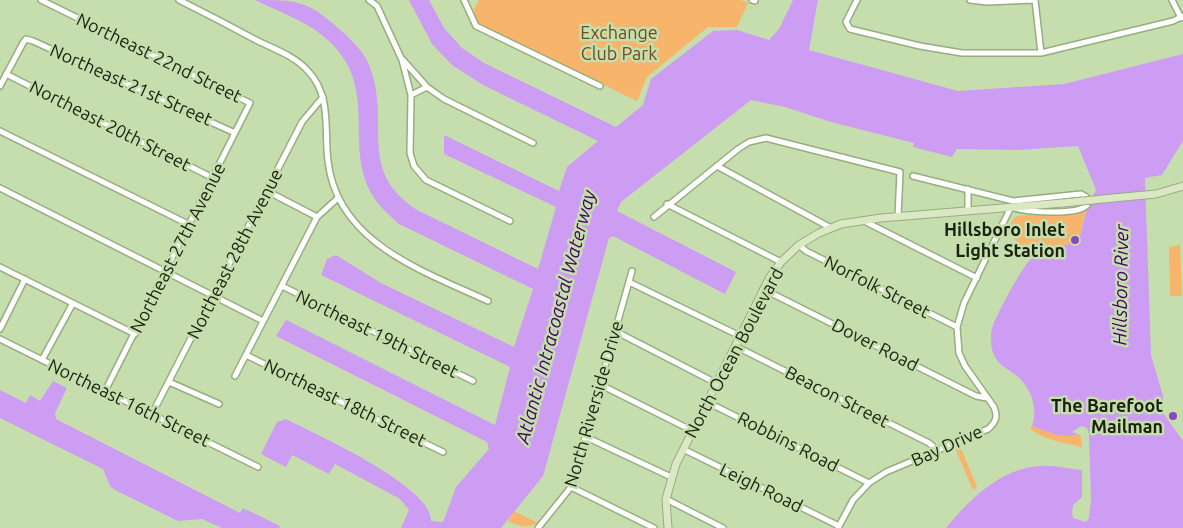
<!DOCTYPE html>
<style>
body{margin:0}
canvas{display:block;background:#c6dead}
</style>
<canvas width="1183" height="528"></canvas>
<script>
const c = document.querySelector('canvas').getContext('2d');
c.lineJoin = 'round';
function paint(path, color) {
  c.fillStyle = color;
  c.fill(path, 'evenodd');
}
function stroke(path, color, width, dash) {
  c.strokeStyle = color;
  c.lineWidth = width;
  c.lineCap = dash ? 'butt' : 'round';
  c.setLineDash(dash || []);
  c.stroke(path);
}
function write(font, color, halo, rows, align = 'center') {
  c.font = font + ' Ubuntu,sans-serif';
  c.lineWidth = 5;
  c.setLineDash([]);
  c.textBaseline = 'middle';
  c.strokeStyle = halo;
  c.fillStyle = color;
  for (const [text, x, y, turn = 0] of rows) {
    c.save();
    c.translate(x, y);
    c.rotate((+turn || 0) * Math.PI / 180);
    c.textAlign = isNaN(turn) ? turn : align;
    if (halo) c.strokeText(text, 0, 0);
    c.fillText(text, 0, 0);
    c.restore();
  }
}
paint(new Path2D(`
 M479,0H741L748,3L737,27H708L647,77L637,101L475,23L474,9Z
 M1086,211L1078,243L1061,245L1032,258L1006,230L1016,216Z
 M1180,245L1182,296H1170L1169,247Z
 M1032,426C1049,432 1064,440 1081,433L1082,447C1064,443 1045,440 1030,429Z
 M960,446L977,487L973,490L955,448Z
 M514,511L538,523C526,528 520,527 508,521Z`), '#f6b56a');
paint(new Path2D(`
 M255,0C296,0 307,0 338,28C352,40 367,54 372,73C389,130 358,170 417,210L538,269L556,207L444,154V135L559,191L567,167L598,141L483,85L452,65L432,44L409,0H429L444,28L462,48L484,63L616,127L643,105L651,79L713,31L737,30L769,40L779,29L793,0H818L809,50L958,91L1064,84L1183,54V141L1162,175L1145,178L1151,355L1163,396V413L1183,441V528H946C969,500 1001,468 1040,466C1054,465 1068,469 1082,470V433C1062,440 1051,433 1032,426C1038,410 1032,390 1019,378C1011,370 999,367 994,355C990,346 990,334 993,325C998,312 1022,267 1031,259C1044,248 1061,245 1078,243L1087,209L1096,190L1078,146L1017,150L957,149L952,157L913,147L914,143L831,122L785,107L751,100L621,202L617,211L736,272L725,294L613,236L609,238L543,476L501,528H401L409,510L400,499L335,464L329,474L292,455L286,467L261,454L277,422L286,419C313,433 434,487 431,521L443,522L456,487L489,449L487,442L276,336L286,320L495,425L510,367L321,275L327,259L336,255L381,283L514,347L533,289L399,224C388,214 375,203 369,189C345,138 380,82 323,36C304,20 277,11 255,0Z
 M53,381L67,388L55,413L56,419L240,513L243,508L280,526L279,528H222L202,519L178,521L115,490L110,486L103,469L0,418V390L26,403L30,395L40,401Z`), '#cd9df4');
paint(new Path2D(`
 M1081,426L1087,428L1089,434L1091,500L1089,518L1086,522L1073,518L1072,512L1073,505L1082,497V441L1080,435L1072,432Z`), '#c6dead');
const minor = new Path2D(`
 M41,0L250,103L105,391
 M179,0C205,13 230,26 256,40C274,49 295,56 308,71C332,96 324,130 328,161C337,243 423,271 488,301
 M369,0L377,6L402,60L411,95L410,153L414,166L426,180L510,221
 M464,0L476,26L600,86
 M752,0L755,1
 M857,0L846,22L850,29L920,46L962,53H1041L1173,21L1183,16
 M970,0L987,2L1034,0
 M1035,0L1041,53
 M1172,0L1181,18
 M403,60L427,87L444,99L533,143
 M6,74L213,178
 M0,86L23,43L26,39L33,41L235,133
 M411,95L427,87
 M0,131L190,225
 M717,166L831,228
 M0,188L263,321
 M968,189V211
 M267,191L317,217
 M667,204L781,262
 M654,217L738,149L749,142L766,138L900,172L898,217
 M864,221L977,278
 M799,245L806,251L957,327
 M0,267L135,334
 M629,282L740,336
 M282,286L473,381
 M763,289L976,396L987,398
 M0,329L25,279
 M615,331L716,383
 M0,339L258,467
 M735,346L929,443L937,450
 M246,355L443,452
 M42,360L73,303
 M235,376L317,217L338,198
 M169,382L219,404
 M601,385L693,431
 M707,402L869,483
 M152,414L302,122L323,97
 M586,437L671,477
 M683,449L839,526
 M571,487L654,528
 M666,499L723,528
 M538,528L571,487L632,271
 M838,528L853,500L869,483L886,472L988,429C996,422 998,417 994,407L965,366L959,353L957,327L964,303L1011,207C1025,212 1077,216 1087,205L1086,197L1081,194L1013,201L913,176`);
const secondary = new Path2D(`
 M1113,198L1156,194L1183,186
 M668,528L666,499L676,464L770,277L781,262L799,245L819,233L841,224L881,218L1063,203`);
stroke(minor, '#96ad7e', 8);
stroke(secondary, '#96ad7e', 9);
stroke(minor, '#fff', 5);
stroke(secondary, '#dae8c4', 7);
const secondaryBridge = new Path2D(`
 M1063,203L1113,198`);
stroke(secondaryBridge, '#96ad7e', 9, []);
stroke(secondaryBridge, '#dae8c4', 7);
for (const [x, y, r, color] of [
 [1075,240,5,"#8c47bb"],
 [1173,416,5,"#8c47bb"]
]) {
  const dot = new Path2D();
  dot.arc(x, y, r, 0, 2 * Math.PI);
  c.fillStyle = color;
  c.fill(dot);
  stroke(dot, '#c6dead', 2);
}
write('18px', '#6f4b1f', '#c6dead', [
 ["Exchange",619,33],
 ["Club Park",619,54]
]);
write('18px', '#1a2210', '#c6dead', [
 ["Northeast 22nd Street",159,58,26],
 ["Northeast 21st Street",131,85,24],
 ["Northeast 20th Street",110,126,27],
 ["Northeast 27th Avenue",178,248,-63],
 ["Northeast 28th Avenue",235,254,-63],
 ["Norfolk Street",877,287,27],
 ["Northeast 19th Street",377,334,26],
 ["Dover Road",875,345,27],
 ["North Ocean Boulevard",734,353,-62],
 ["Beacon Street",837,397,27],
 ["Northeast 16th Street",129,403,26],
 ["Northeast 18th Street",345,403,26],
 ["North Riverside Drive",594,404,-74],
 ["Robbins Road",788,442,27],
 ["Bay Drive",947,446,-24],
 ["Leigh Road",761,488,26]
]);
write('bold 18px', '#1a2210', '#c6dead', [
 ["Hillsboro Inlet",1065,230],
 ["Light Station",1065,251],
 ["The Barefoot",1163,406],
 ["Mailman",1163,427]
], 'right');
write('italic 19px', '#406', '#c6dead', [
 ["Hillsboro River",1121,285,-89],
 ["Atlantic Intracoastal Waterway",556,317,-75]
]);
</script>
